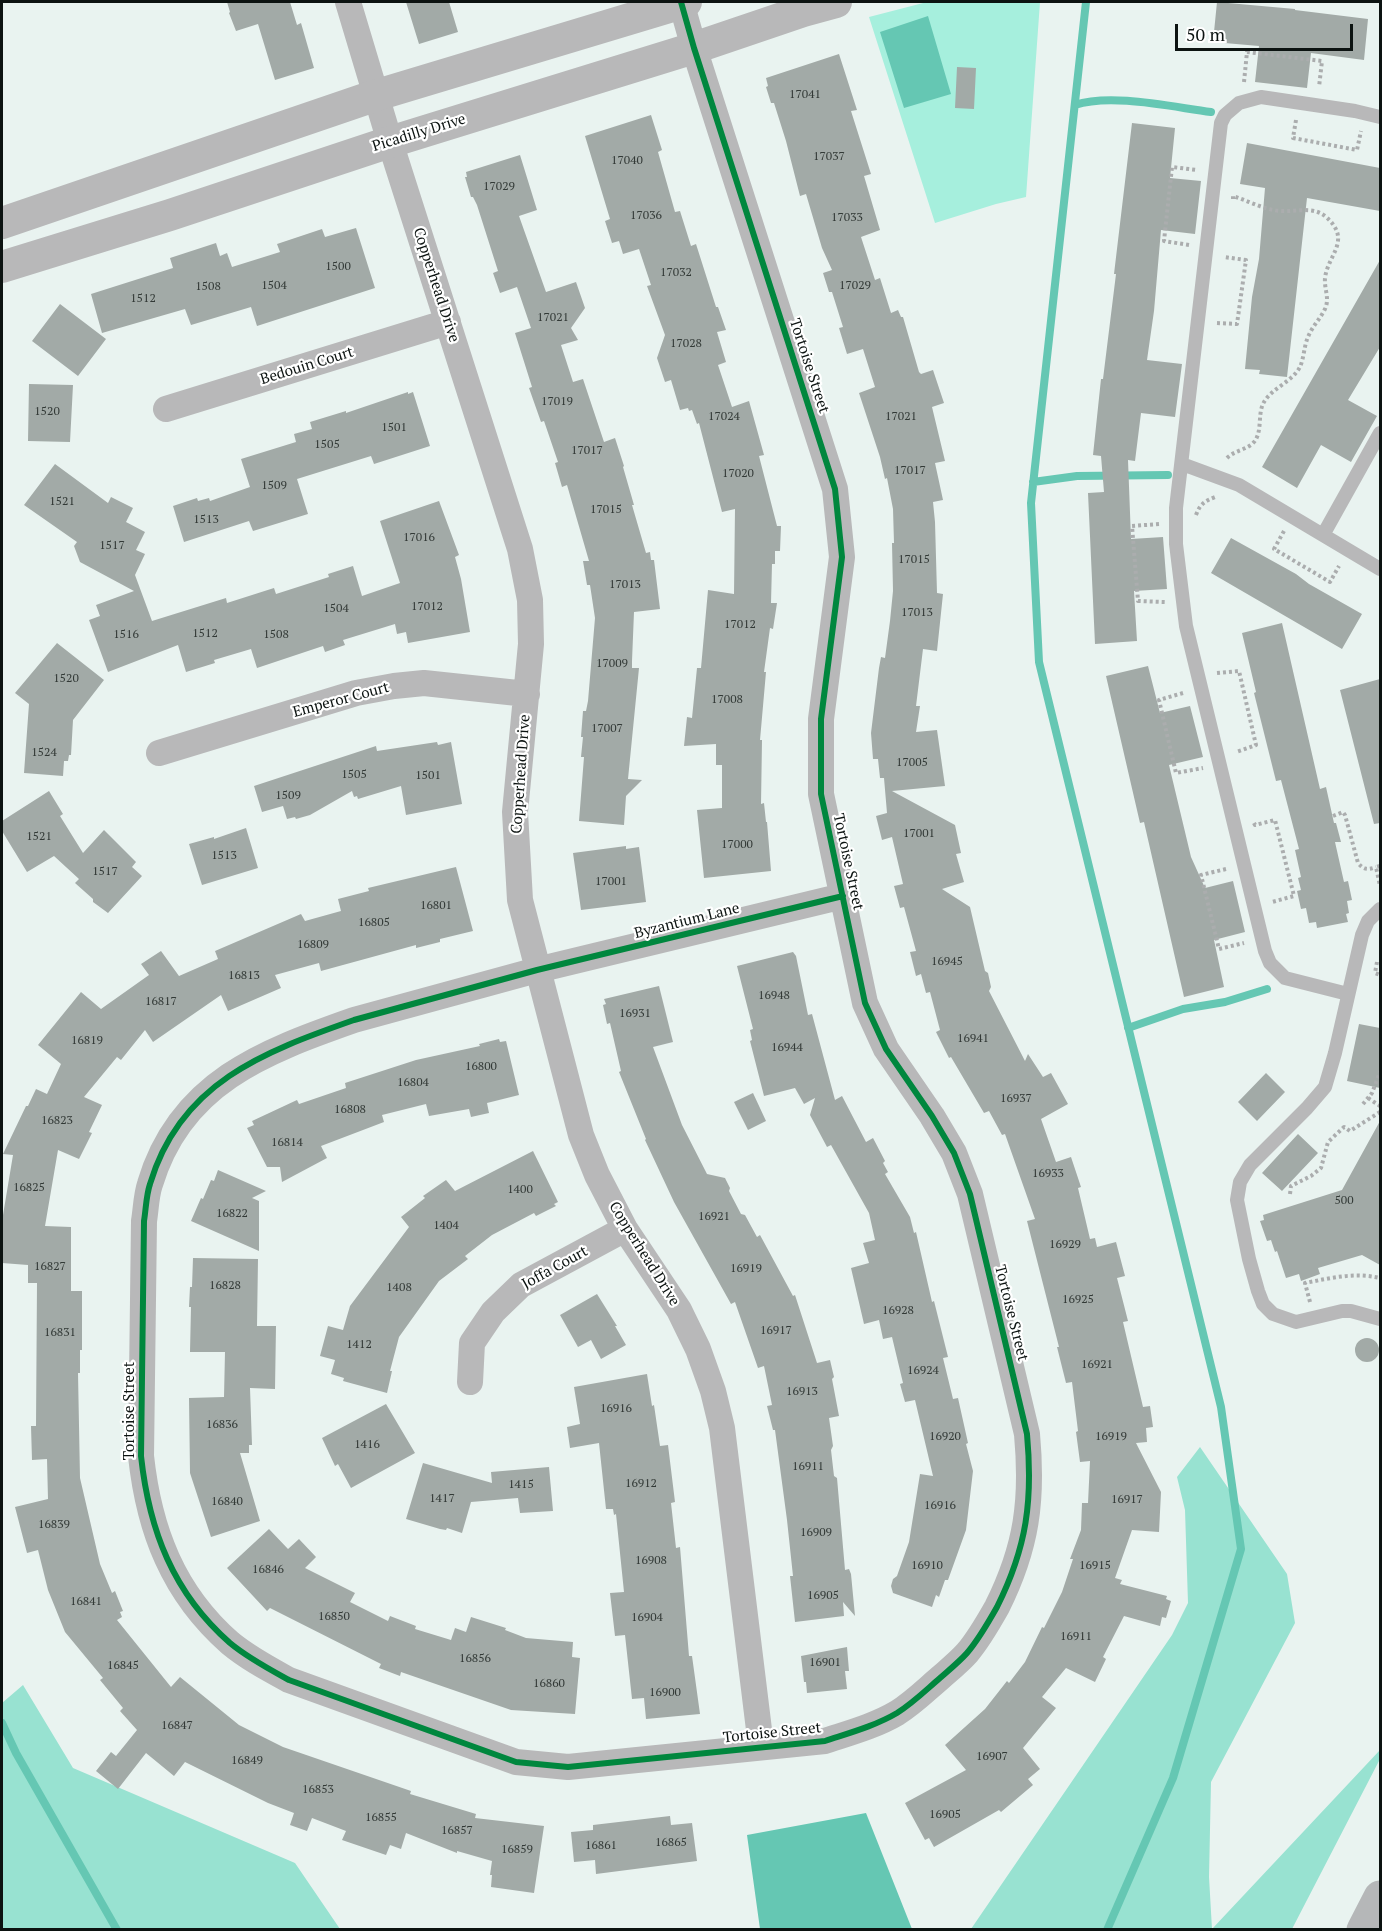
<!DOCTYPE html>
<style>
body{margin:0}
#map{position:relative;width:1382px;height:1931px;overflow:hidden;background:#e9f3f0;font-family:"PT Serif",serif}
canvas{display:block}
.frame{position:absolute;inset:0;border:3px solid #0c1311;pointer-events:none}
.scale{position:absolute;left:1175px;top:24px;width:178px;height:27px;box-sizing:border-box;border:3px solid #0c1311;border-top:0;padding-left:8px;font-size:18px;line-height:21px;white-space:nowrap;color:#0c1311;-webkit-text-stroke:4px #fff;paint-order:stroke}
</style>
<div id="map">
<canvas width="1382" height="1931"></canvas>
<div class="frame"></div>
<div class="scale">50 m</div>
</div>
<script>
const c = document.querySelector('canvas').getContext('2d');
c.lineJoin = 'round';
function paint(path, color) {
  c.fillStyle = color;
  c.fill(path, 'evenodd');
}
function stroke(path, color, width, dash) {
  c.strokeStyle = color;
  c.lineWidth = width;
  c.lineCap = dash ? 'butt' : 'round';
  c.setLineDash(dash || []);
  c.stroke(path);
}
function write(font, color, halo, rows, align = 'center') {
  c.font = font + ' "PT Serif",serif';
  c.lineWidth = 4.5;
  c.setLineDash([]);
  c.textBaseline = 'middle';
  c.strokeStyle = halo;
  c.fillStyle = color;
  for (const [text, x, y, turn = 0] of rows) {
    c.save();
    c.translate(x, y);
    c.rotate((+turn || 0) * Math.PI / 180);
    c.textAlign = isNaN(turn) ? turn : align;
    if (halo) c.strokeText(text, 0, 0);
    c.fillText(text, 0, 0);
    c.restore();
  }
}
paint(new Path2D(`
 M927,2H1040L1026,197L996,204L935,223L869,17Z`), '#a6efdd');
paint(new Path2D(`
 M1200,1447L1287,1574L1295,1623L1211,1782L1209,1877L1212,1929L1380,1750V1759L1292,1929H971L1172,1635L1188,1603L1185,1510L1177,1477Z
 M23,1685L73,1768L295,1863L340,1929H2V1703Z`), '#98e2d1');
paint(new Path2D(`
 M928,16L951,94L904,108L880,32Z
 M866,1813L912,1929H760L747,1835Z`), '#65c7b3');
stroke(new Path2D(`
 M1086,2L1031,503L1039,662L1221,1407L1241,1549L1173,1778L1107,1930
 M1075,105C1111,93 1172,107 1211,112
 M1033,482L1077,476L1168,475
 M1128,1028L1183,1009L1225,1002L1267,989
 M2,1723L16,1753L117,1930`), '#65c7b3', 8);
paint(new Path2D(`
 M227,2H290L297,25L301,23L314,68L275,80L258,24L236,31L229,13L230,12Z
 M406,2H449L458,32L419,44Z
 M1217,2L1295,9V10L1368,19L1364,60L1311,53L1307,88L1255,82L1259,46L1213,42Z
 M839,54L857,110L851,111L871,174L864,176L880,230L861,237L875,280L880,278L891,313L898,310L901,317H903L919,372L921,374L933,370L944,403L932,407L945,461L935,463L943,500L933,502L935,522L937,593L943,594L937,651L923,649L916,706H920L916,732L937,730L945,786L892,791L955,825L961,853L956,854L964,882L942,889L970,907L985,971L988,973L991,987L989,991L1025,1061L1028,1054L1043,1077L1051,1073L1068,1104L1041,1119L1056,1162L1071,1157L1081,1187L1078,1188L1090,1239L1095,1238L1097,1247L1116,1242L1125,1276L1117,1278L1128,1321L1123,1322L1143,1407L1150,1406L1153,1427L1146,1428L1147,1442L1136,1443L1161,1492L1159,1532L1132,1530L1115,1578L1122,1580L1120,1584L1167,1596L1166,1599L1171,1601L1166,1618L1162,1617L1160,1626L1124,1616L1103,1657L1106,1659L1095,1682L1066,1668L1042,1697L1056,1708L1023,1748L1040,1769L1028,1779L1033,1785L1001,1812L999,1810L934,1847L929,1838L925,1840L905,1803L966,1770L945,1745L985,1709L1007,1681L1009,1683L1025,1662L1042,1627L1044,1628L1062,1592L1073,1559H1070L1081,1530L1082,1503H1088L1090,1461L1080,1462L1076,1432L1078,1431L1072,1382L1066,1383L1057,1347H1059L1027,1221L1035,1219L1005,1134L1002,1135L989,1111L984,1113L951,1057L949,1058L936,1032L940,1030L930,992L926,993L921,974L916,976L910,952L916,951L904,907L900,908L894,886L903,884L892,837L882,840L876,816L887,813L884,778H880L878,759H873L871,733L879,668L881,657L885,658L890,621L893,591L892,543H894L893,509L887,478L885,479L880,457L859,393L875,387L863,349L847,354L839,328L843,327L832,292H829L823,273L832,270L822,248L806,194L800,196L786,141L774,103H771L766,87L768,86L766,78Z
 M957,67L976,68L974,109L955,108Z
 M651,115L662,150L658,152L675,212L680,211L691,246L696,244L716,307H718L726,330L717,332L726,362L718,365L732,407L749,401L764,455L759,456L777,526H781L780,551H775V564H772L771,603H777L773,629L770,628L764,672H766L760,740H762L761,804L764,803L766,822H767L771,871L704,878L697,810L722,808V765H716V744L684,746L687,717L692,718L697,668H701L708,590L734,594L735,509L722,512L699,423L697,424L692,410L689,411L688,408L680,410L671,380L665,382L657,358L665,335L647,286L651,285L639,249L623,254L619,241L612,243L605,221L610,219L585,136Z
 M1132,123L1175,128L1170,178L1201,181L1195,234L1161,230L1154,311L1147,360L1182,364L1175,417L1141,413L1135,461L1128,460L1131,539L1163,537L1167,589L1134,591L1137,641L1095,644L1088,493L1104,492L1101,456L1093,455L1101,379H1103L1116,274H1114Z
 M1247,143L1380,168V211L1307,198L1287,377L1259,374L1260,370L1245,369L1252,297L1259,259L1265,188L1240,184Z
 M520,155L537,210L519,216L546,292L576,282L585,308L571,328L578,340L561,345L573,382L583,379L604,442L615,438L624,466L623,467L634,505H632L646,553L650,552L651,560H654L660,609L634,612L632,661V668H639L628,779L642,780L626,796L624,825L579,821L584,757H581L583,737H581L583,711H586L588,701L595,618L590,585H587L583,561H589L567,485L562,487L555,463L558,462L544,421L541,422L529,388L532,387L515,333L531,328L517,287L500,293L493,273L498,271L477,205L473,197H471L465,177H467L466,172Z
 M356,228L375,288L257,326L251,307L191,325L185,309L102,333L91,294L173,268L170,258L216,243L220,256L227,253L232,267L280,252L277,244L322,229L325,237Z
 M1380,260V347L1348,400L1377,416L1351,462L1321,445L1297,488L1262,467Z
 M60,304L106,339L78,376L32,341Z
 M29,384L73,385L70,442L28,441Z
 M408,392V394L413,392L430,446L374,464L371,456L297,479L308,514L253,531L249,521L184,542L173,506L197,498L198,501L209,498L210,501L250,487L241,459L296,442L294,434L312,429L310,422L346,411V413Z
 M55,464L108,503L111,497L133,508L126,522L145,532L136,550L145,554L135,575L152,621L226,598L227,603L274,588L276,594L329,577L328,574L353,566L362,596L400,583L380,521L439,501L459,555L455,557L461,579L470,632L408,643L406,632L397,634L395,624L343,640L345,645L325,652L323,646L257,668L251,649L214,660L215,663L186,672L178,645L108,672L89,620L100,616L96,605L134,591L80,562L74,546L77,542L24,505Z
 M1231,538L1296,574L1309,584L1362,614L1342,649L1211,573Z
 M1282,623L1320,789L1326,787L1334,823H1336L1341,842H1335L1344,882L1348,881L1352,900L1347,901L1349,913L1346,914L1348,922L1317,928L1316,922L1309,923L1306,908L1301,909L1297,891L1301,890L1298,878L1301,877L1295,850L1299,849L1281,780L1276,781L1254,693L1256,692L1242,633Z
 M57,643L104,680L73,720L71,755H69L68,761H64L63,776L24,773L29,704L15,693Z
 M1148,666L1160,713L1190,706L1203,757L1169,765L1191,857L1205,888L1233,881L1245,932L1214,940L1224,987L1184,997L1144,822L1140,823L1106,676Z
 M1380,679V823L1374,824L1340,690Z
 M437,742L438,745L451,742L462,804L406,815L401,786L358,799L357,796L354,797L352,791L310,815L296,819L295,817L287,819L283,806L262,812L254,786L376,746L377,751Z
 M49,791L63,814L60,816L83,853L104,830L136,862L132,867L142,876L108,913L93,902V899L75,883L79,879L54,856L27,872L2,831V821Z
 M246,828L258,868L202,885L189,844L214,837V839Z
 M626,846V849L639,847L646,902L581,910L573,853Z
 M456,867L473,931L440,939V942L416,948V945L321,971L319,963L275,975L281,988L228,1011L221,995L153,1042L145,1030L121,1060L117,1057L84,1097L102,1105L89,1132L92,1133L79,1159L58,1150L45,1226L71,1227V1291H82V1350H80V1373H78L80,1478L100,1564L112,1593L115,1591L123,1611L120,1612L122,1617L117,1620L171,1687L180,1677L239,1725L283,1747L411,1791L410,1794L476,1814L475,1818L544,1826L534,1893L491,1887L492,1875H490L492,1861L457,1851V1853L406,1833L401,1849L390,1845L386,1855L342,1840L346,1831L312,1818L307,1831L290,1825L294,1813L268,1803L185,1762L174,1776L146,1753L118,1789L96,1771L111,1752L116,1756L137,1730L120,1711L123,1708L100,1680L103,1678L65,1632L48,1590L38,1550L27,1553L15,1507L48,1499L47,1459L32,1460L31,1426H36L37,1283H28V1265L2,1263V1221L13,1155L3,1154L26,1106H28L36,1089L47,1094L61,1064L38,1045L81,992L101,1009L149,975L141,964L161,951L179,976L218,959L215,951L301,914L305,921L341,911L338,899L369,891L368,888Z
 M793,952L796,956L808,1015L812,1014L835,1100L842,1096L866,1142L873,1138L885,1161L883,1163L888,1172L885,1174L910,1217L914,1233L916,1232L932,1302L934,1301L948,1357L943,1358L953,1399L958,1398L968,1443L966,1444L973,1471L966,1530L948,1580H945L939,1597L936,1595L932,1607L893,1593L891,1586L893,1579L897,1576L909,1542L920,1474L933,1476L915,1400L905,1402L900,1384L903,1383L892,1337L883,1339L879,1320L864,1324L851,1268L869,1263L863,1243L875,1240L869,1213L831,1145L827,1147L810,1115L815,1098L804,1104L795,1088L764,1096L750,1041L752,1040L750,1030L753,1029L737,966Z
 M659,986L673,1042L653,1047L682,1125L707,1174L725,1178L730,1188L729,1191L741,1214L745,1215L757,1237L760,1235L793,1296L795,1295L817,1363L830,1360L834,1377L832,1379L839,1416L829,1418L833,1446L831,1450L834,1476L837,1478L845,1570L849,1569L851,1574L855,1616L843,1602L844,1616L795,1622L790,1576H793L787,1520L775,1430H773L767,1406L772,1405L764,1366L758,1368L735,1302L731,1304L674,1202L645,1140L646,1139L619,1072L621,1071L610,1023L607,1024L603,1005L606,1004L604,999Z
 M1359,1024L1380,1028V1088L1347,1081Z
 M499,1039L500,1042L506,1041L519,1095L487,1103L489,1113L471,1117L469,1109L429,1116L426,1104L382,1115L384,1122L321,1146L327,1158L282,1182L280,1167H267L247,1128L254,1125L252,1121L297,1100L299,1104L346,1088L345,1083L416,1060L480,1046L479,1044Z
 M1266,1073L1285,1092L1257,1121L1238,1102Z
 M753,1093L766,1121L748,1130L734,1102Z
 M1380,1121V1265L1362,1255L1318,1268L1320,1274L1301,1281L1299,1274L1286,1278L1277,1251L1275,1252L1271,1240L1267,1241L1260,1221L1264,1220L1263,1215L1342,1190Z
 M1298,1134L1318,1153L1282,1191L1262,1173Z
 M533,1151L558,1202L554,1204L556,1206L536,1216L534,1213L492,1235L465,1256L468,1259L439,1281L399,1337L390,1371H392L387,1393L343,1381L344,1378L331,1374L335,1360L320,1356L328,1326L343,1330L350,1306L409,1227L401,1217L425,1198L423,1196L446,1180L455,1191Z
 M218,1170L266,1191L252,1198L259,1201V1251L191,1221L201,1198L203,1199L211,1180L214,1181Z
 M193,1258L258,1259L257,1326H276L275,1389L250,1388L252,1445H249V1453H240L260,1521L211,1537L190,1473L189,1398L224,1397L225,1352H190L191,1307H189L190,1287H192Z
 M597,1294L617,1326H615L626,1345L601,1359L591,1340L578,1347L560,1315Z
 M1355 1350a12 12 0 1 1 24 0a12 12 0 1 1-24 0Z
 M647,1374L652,1406L654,1405L660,1446L668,1445L675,1502L671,1503L676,1548L680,1547L689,1656H692L700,1714L646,1719L644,1698L632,1699L625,1635L615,1636L610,1593L624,1592L616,1514L614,1515L613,1509H606L599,1443L570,1448L567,1427L580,1424L574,1387Z
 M386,1404L415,1453L351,1488L338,1464L335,1466L322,1438Z
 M423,1463L492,1483L491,1472L549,1467L553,1511L520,1513L518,1498L471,1502L462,1533L447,1528L446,1530L440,1529L406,1519Z
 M269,1529L288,1549L299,1539L316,1557L305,1568L355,1593L350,1602L388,1621L390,1616L416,1626L415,1629L451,1640L455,1628L466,1632L471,1617L506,1628L505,1630L526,1638L573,1642L572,1657L580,1658L575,1714L511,1710L401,1672L400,1676L379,1668L381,1664L270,1608L267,1611L227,1568Z
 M847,1647L849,1671H845L847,1689L807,1693L806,1682H804L801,1656Z
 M670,1816L671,1825L692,1823L697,1861L596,1874L595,1860L574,1862L571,1832L593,1830V1825Z`), '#a2aaa7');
stroke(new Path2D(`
 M1244,82L1247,52L1322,61L1319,87
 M1296,120L1293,138L1357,150L1361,131
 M1189,245L1164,241L1172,167L1197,170
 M1217,323L1237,324L1246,260L1224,257
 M1227,458C1235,450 1247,450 1254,442C1263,431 1257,414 1264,402C1272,388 1292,382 1300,367C1304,358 1304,346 1308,337C1312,327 1320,319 1325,309C1330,298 1324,289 1325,278C1328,254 1353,240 1325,216C1312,206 1296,212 1281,211C1264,210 1249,201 1233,196V199
 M1196,515C1200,504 1205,501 1215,497
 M1159,524L1132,526L1138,601L1165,602
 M1284,531L1274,549L1330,582L1339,566
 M1217,673L1239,671L1256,745L1236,752
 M1183,693L1159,700L1176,773L1203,768
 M1333,816L1343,812L1345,815L1358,863C1364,870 1368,870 1376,867
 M1254,823L1255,825L1275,820L1294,896L1272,902V903
 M1380,866L1376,867L1380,886
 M1226,869L1201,875L1219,949L1244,943
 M1377,962L1375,973L1380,975
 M1368,1098L1380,1106
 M1363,1104L1372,1093L1380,1072
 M1290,1194L1291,1186L1311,1176L1321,1168L1328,1142L1344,1127L1350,1131L1380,1112
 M1310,1302L1305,1283C1331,1278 1354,1272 1380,1278`), '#abadae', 4, [3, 3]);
stroke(new Path2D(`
 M1182,464L1239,485L1380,569
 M1323,535L1380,433
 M1380,909L1368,921L1362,935L1335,1053L1325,1087L1307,1108L1250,1165L1240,1182L1237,1200L1249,1259L1258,1291L1263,1304L1273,1314L1296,1322L1342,1311H1351L1380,1319
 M1348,994L1285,978L1270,963L1265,951L1186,626L1176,544V508L1221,123L1225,115L1239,103L1261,97L1355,111L1380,117`), '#b8b8b9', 14);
stroke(new Path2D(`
 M348,2L390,142L520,549L530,600L531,644L515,812L520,900L581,1135L597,1175L625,1229L679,1310L698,1349L713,1391L722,1428L761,1746
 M681,2L694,48L835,489L842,557L821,719V794L865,1003L886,1049L932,1116L954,1153L970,1194L1027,1434C1033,1500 1027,1547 997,1607C988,1623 979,1639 967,1653C959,1662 949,1670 940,1678C926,1690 913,1703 897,1713C875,1726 849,1733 825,1741L568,1767L516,1762L289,1680C269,1669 248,1658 230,1643C173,1593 149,1530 141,1456L144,1221C146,1209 146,1196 150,1184C180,1083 263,1052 354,1020L537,970L843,896
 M166,409L448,322
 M159,753L356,693L394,686L424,683L527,694
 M470,1382L472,1343L493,1312L521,1285L625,1229`), '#b8b8b9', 26);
stroke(new Path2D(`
 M2,223L377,95L686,2
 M2,267L170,215L390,142L694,48L803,11L836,2`), '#b8b8b9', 32);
stroke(new Path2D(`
 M1363,1930L1380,1897`), '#b5b7b8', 33);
stroke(new Path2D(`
 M681,2L694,48L835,489L842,557L821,719V794L865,1003L886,1049L932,1116L954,1153L970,1194L1027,1434C1033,1500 1027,1547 997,1607C988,1623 979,1639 967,1653C959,1662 949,1670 940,1678C926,1690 913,1703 897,1713C875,1726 849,1733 825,1741L568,1767L516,1762L289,1680C269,1669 248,1658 230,1643C173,1593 149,1530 141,1456L144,1221C146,1209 146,1196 150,1184C180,1083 263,1052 354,1020L537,970L843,896`), '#00873e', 6);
write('12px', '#323936', null, [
 ["17041",805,95],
 ["17037",829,157],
 ["17040",627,161],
 ["17029",499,187],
 ["17036",646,216],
 ["17033",847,218],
 ["1500",338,267],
 ["17032",676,273],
 ["1504",274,286],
 ["17029",855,286],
 ["1508",208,287],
 ["1512",143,299],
 ["17021",553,318],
 ["17028",686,344],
 ["17019",557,402],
 ["1520",47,412],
 ["17024",724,417],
 ["17021",901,417],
 ["1501",394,428],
 ["1505",327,445],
 ["17017",587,451],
 ["17017",910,471],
 ["17020",738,474],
 ["1509",274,486],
 ["1521",62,502],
 ["17015",606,510],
 ["1513",206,520],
 ["17016",419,538],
 ["1517",112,546],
 ["17015",914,560],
 ["17013",625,585],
 ["17012",427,607],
 ["1504",336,609],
 ["17013",917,613],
 ["17012",740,625],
 ["1512",205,634],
 ["1516",126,635],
 ["1508",276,635],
 ["17009",612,664],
 ["1520",66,679],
 ["17008",727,700],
 ["17007",607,729],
 ["1524",44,753],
 ["17005",912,763],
 ["1505",354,775],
 ["1501",428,776],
 ["1509",288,796],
 ["17001",919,834],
 ["1521",39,837],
 ["17000",737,845],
 ["1513",224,856],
 ["1517",105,872],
 ["17001",611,882],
 ["16801",436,906],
 ["16805",374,923],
 ["16809",313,945],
 ["16945",947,962],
 ["16813",244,976],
 ["16948",774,996],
 ["16817",161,1002],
 ["16931",635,1014],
 ["16941",973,1039],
 ["16819",87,1041],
 ["16944",787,1048],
 ["16800",481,1067],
 ["16804",413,1083],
 ["16937",1016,1099],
 ["16808",350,1110],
 ["16823",57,1121],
 ["16814",287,1143],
 ["16933",1048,1174],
 ["16825",29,1188],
 ["1400",520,1190],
 ["500",1344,1201],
 ["16822",232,1214],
 ["16921",714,1217],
 ["1404",446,1226],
 ["16929",1065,1245],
 ["16827",50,1267],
 ["16919",746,1269],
 ["16828",225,1286],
 ["1408",399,1288],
 ["16925",1078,1300],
 ["16928",898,1311],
 ["16917",776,1331],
 ["16831",60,1333],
 ["1412",359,1345],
 ["16921",1097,1365],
 ["16924",923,1371],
 ["16913",802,1392],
 ["16916",616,1409],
 ["16836",222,1425],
 ["16920",945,1437],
 ["16919",1111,1437],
 ["1416",367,1445],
 ["16911",808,1467],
 ["16912",641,1484],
 ["1415",521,1485],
 ["1417",442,1499],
 ["16917",1127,1500],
 ["16840",227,1502],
 ["16916",940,1506],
 ["16839",54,1525],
 ["16909",816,1533],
 ["16908",651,1561],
 ["16910",927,1566],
 ["16915",1095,1566],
 ["16846",268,1570],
 ["16905",823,1596],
 ["16841",86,1602],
 ["16850",334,1617],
 ["16904",647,1618],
 ["16911",1076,1637],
 ["16856",475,1659],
 ["16901",825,1663],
 ["16845",123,1666],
 ["16860",549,1684],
 ["16900",665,1693],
 ["16847",177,1726],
 ["16907",992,1757],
 ["16849",247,1761],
 ["16853",318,1790],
 ["16905",945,1815],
 ["16855",381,1818],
 ["16857",457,1831],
 ["16865",671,1843],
 ["16861",601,1846],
 ["16859",517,1850]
]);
write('15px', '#0c1311', '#fff', [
 ["Picadilly Drive",419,133,-17],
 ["Copperhead Drive",436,285,72],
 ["Bedouin Court",307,366,-17],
 ["Tortoise Street",809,366,72],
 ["Emperor Court",341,700,-15],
 ["Copperhead Drive",521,774,-86],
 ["Tortoise Street",848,862,78],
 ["Byzantium Lane",687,921,-14],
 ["Copperhead Drive",644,1254,58],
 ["Joffa Court",555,1268,-29],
 ["Tortoise Street",1011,1313,76],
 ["Tortoise Street",130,1411,-90],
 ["Tortoise Street",772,1733,-6]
]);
</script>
